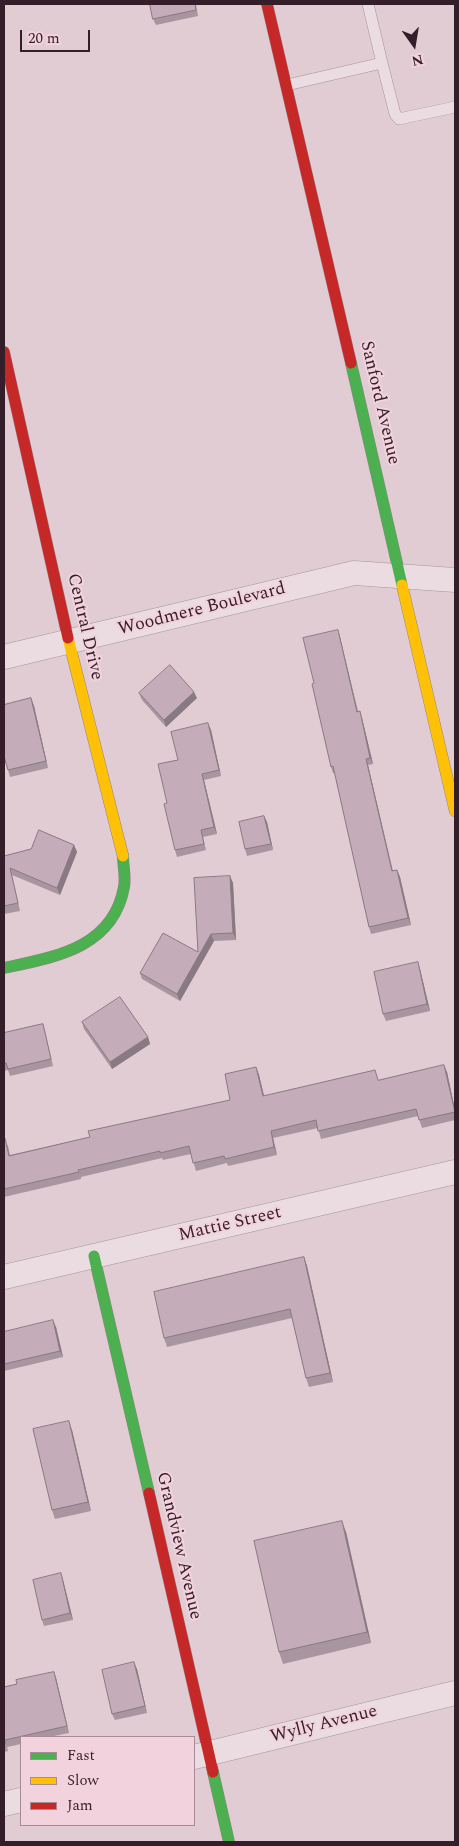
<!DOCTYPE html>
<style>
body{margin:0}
#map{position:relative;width:459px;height:1846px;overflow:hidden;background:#e1ccd3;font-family:Spectral,serif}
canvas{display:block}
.frame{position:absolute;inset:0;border:5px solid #331e2a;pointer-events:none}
.legend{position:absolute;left:20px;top:1736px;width:175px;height:90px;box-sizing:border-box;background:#f2d2dc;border:1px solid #a68a95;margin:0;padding:6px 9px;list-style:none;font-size:15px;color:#331e2a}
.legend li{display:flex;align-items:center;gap:10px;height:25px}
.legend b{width:25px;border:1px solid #a68a95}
.north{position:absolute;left:389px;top:20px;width:50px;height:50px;-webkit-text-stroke:4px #f2d2dc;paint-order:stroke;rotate:167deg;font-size:14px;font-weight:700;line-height:20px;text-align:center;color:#331e2a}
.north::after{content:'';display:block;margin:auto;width:18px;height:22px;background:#331e2a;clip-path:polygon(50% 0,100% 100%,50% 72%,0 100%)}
.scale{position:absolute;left:20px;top:30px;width:70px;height:22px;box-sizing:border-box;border:2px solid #331e2a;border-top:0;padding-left:6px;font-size:15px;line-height:18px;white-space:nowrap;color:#331e2a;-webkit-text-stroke:4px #f2d2dc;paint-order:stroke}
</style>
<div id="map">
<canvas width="459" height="1846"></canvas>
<div class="frame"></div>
<ul class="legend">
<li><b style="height:6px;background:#4caf50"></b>Fast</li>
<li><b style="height:6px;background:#ffc107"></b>Slow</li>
<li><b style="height:6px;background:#c62828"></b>Jam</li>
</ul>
<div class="north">N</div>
<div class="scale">20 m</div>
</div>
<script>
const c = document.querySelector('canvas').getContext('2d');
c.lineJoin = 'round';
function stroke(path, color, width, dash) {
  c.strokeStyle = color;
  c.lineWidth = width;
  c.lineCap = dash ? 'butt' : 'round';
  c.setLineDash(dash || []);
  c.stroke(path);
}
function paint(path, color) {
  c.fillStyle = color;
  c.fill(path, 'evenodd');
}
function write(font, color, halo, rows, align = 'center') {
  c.font = font + ' Spectral,serif';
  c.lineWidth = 4;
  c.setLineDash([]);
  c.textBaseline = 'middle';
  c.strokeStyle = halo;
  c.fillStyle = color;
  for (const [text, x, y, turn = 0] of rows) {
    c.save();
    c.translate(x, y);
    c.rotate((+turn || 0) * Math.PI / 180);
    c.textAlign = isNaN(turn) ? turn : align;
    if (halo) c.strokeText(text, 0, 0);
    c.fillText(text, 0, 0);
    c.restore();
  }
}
const lane = new Path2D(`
 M368,4L382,63
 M287,85L382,63L395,114L399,119L455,107`);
const street = new Path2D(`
 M4,657L354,573L455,580
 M4,1277L455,1172
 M194,1757L455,1693
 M4,1804L21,1800`);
const fast = new Path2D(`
 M351,363L402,585
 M4,968C55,957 113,948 124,887C126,877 123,866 123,856
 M94,1256L149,1493
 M213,1772L229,1842`);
const slow = new Path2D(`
 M402,585L455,811
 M68,638L123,856`);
const jam = new Path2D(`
 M267,4L351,363
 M4,352L68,638
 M149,1493L213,1772`);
stroke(lane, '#a6959c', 12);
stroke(street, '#a6959c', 25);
stroke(fast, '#96848c', 12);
stroke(slow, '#96848c', 12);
stroke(jam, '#96848c', 12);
stroke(lane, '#eadce1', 11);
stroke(street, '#eadce1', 24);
stroke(fast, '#4caf50', 11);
stroke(slow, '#ffc107', 11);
stroke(jam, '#c62828', 11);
paint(new Path2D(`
 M150,4H196L198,16L156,25L153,19Z
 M338,630L340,637L358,711L362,718L373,764L368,765L393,871L397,870L400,877L411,925L371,934L369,927L335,773H333L331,767L314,683Z
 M139,693L197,698L166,727L142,700Z
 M31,698L34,706L48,768L10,777L6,763L4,764V705Z
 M211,730L221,776L204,780L217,834L203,837L206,850L177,857L175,850L167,803L178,760Z
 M264,816L267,822L273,850L247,856L245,849Z
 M74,845L77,852L60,895L12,875L20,911L4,914V856Z
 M230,876L233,883L236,940L214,941L180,1001L142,979L140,973L198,952Z
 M420,969L430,1011L386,1021L383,1014Z
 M82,1022L148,1037L150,1044L112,1069L84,1029Z
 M43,1024L45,1031L53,1066L10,1076L8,1070L4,1071V1033Z
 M256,1067L259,1075L264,1096L379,1080L447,1072L455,1110V1120L422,1128L418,1116L321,1139L318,1128L273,1138L277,1155L228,1166L227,1163L196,1171L191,1154L163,1160L162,1158L81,1177V1179L4,1197V1139L8,1146L10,1155L90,1137L230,1100Z
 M304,1257L307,1266L333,1382L309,1387L306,1378L292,1318L167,1347L164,1338Z
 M56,1327L63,1357L4,1371V1332Z
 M72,1430L91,1511L55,1519L52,1510Z
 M346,1532L371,1643L283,1664L279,1652Z
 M63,1580L73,1620L44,1626L42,1620Z
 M137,1669L147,1713L115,1720L112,1714Z
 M54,1672L56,1678L69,1733L49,1737H21V1744L7,1747L8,1751L4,1752V1687L17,1684Z`), '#a9959f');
paint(new Path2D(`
 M338,630L340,637L359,718L357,712Z
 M194,692L197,698L166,727L164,720Z
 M31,698L34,706L48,768L46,761Z
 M360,711L362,718L373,764L370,758Z
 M208,723L211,730L221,776L219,770Z
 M366,759L368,765L394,878L392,871Z
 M202,774L204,780L217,834L214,827Z
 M264,816L267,822L273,850L271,844Z
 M74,845L77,852L60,895L57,888Z
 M397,870L400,877L411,925L408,918Z
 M230,876L233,883L236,940L233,933Z
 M211,934L214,941L180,1001L177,994Z
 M418,962L420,969L430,1011L427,1004Z
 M148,1037L150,1044L112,1069L110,1062Z
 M444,1065L447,1072L455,1110V1113Z
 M256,1067L259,1075L266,1104L263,1096Z
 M271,1131L273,1138L277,1155L274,1147Z
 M304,1257L307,1266L333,1382L330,1373Z
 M53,1320L56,1327L63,1357L60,1351Z
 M69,1421L72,1430L91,1511L88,1502Z
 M342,1521L346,1532L371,1643L367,1632Z
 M61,1573L63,1580L73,1620L70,1613Z
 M134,1662L137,1669L147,1713L145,1706Z
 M54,1672L56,1678L69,1733L67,1726Z`), '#897982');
const building = new Path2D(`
 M150,4H195L196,10L153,19Z
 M338,630L357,712L360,711L370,758L366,759L392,871L397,870L408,918L369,927L333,766L331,767L312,684L314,683L303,638Z
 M170,665L194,692L164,720L139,693Z
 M31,698L46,761L8,770L4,756V705Z
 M208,723L219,770L202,774L214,827L201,830L204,844L175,850L164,804L167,803L158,764L178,760L171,732Z
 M264,816L271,844L245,849L239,822Z
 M39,830L74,845L57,888L10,868L18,903L4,906V856L31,849Z
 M230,876L233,933L211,934L177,994L140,973L163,933L198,952L194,878Z
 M418,962L427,1004L383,1014L374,972Z
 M120,997L148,1037L110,1062L82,1022Z
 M43,1024L51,1059L8,1069L6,1063H4V1033Z
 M444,1065L455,1112L419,1120L416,1109L318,1131L316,1120L271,1131L274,1147L225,1159L224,1156L193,1163L189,1146L160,1153V1151L78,1170L79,1172L4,1189V1139L5,1138L9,1156L90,1137L88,1131L230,1100L225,1074L256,1067L263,1096L375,1070L378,1080Z
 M304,1257L330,1373L306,1378L290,1309L164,1338L154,1292Z
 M53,1320L60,1351L4,1364V1332Z
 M69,1421L88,1502L52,1510L33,1429Z
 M342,1521L367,1632L279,1652L254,1541Z
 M61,1573L70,1613L42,1620L33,1580Z
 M134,1662L145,1706L112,1714L102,1670Z
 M54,1672L67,1726L5,1740V1744H4V1687L17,1684L16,1680Z`);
paint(building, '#c4adb9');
stroke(building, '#897982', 1);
write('18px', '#331e2a', '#f2d2dc', [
 ["Sanford Avenue",379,403,77],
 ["Woodmere Boulevard",202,610,-14],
 ["Central Drive",84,627,77],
 ["Mattie Street",230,1225,-13],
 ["Grandview Avenue",178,1546,77],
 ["Wylly Avenue",324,1725,-14]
]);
</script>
